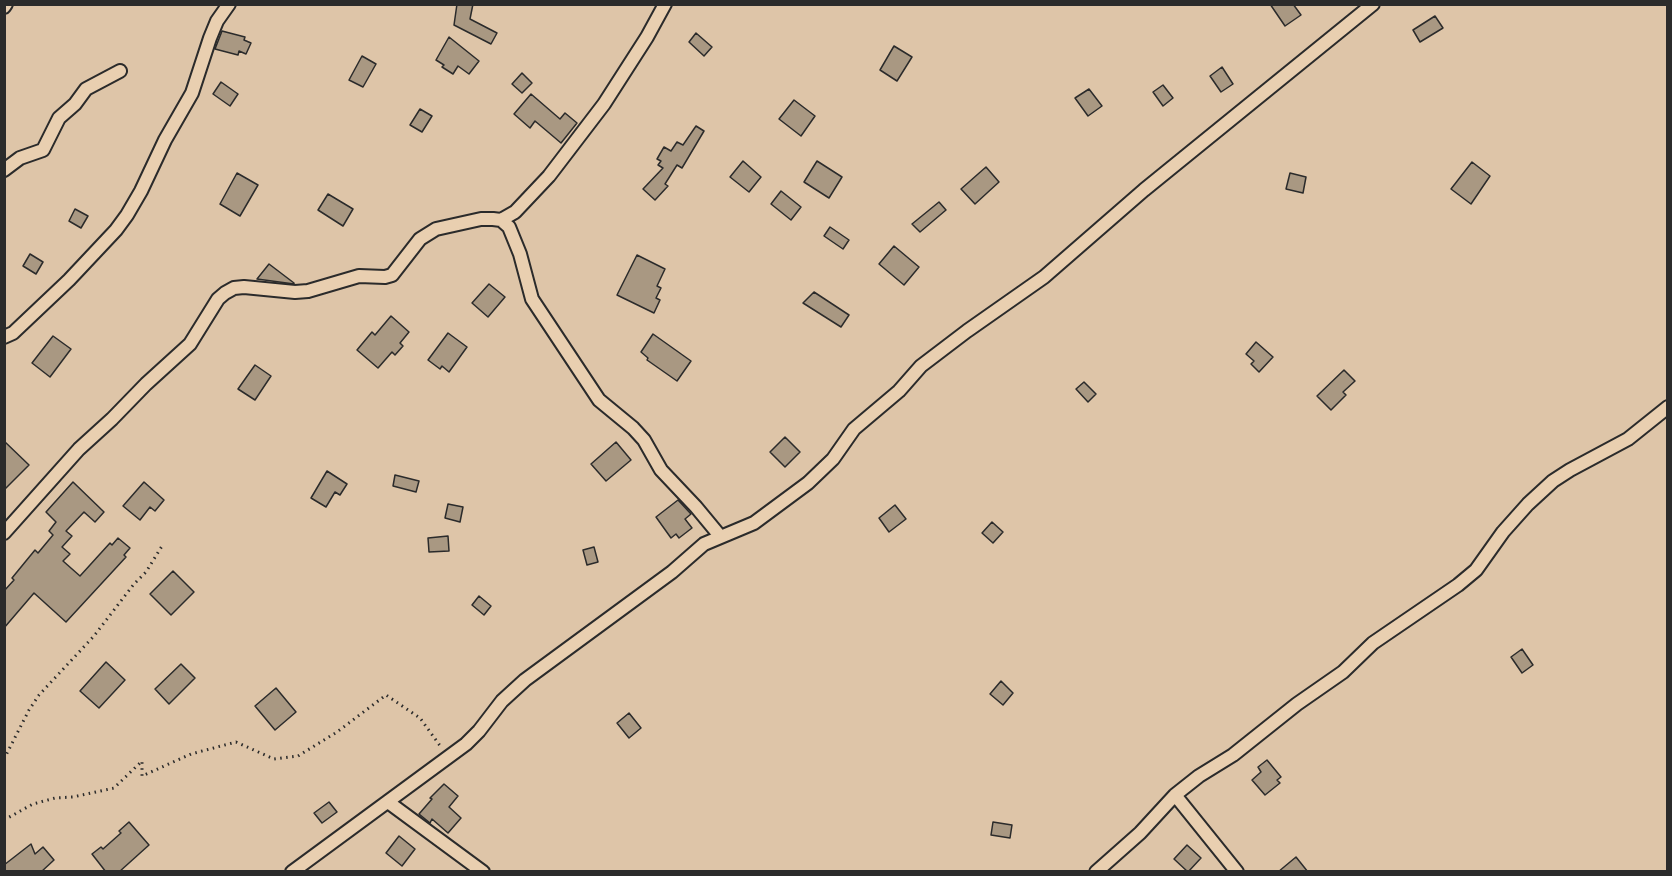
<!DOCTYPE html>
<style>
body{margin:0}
#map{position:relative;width:1672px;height:876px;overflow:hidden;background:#dec5a8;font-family:Dekko,sans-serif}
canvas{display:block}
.frame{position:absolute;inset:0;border:6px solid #2b2b2b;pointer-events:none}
</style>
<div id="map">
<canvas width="1672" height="876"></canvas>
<div class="frame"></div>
</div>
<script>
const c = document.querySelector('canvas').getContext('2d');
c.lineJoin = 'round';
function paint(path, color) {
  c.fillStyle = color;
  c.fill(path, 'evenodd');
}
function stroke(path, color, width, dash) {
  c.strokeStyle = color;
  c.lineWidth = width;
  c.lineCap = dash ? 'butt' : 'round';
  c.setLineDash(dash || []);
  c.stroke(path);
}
const building = new Path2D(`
 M457,4H473L470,19L497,33L491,44L454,25Z
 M1270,4H1293L1301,15L1285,26Z
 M1435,16L1443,28L1420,42L1413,30Z
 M222,31L245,37L244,40L251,43L246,54L239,51L238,55L215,49Z
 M696,33L712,47L704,56L689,42Z
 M449,37L479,61L469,74L458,66L453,74L442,67L444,65L436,60Z
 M894,46L912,57L897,81L880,70Z
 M362,56L376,64L363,87L349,80Z
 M1222,67L1233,84L1221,92L1210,76Z
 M522,73L532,83L522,93L512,84Z
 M221,82L238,94L230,106L213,94Z
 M1163,85L1173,98L1163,106L1153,92Z
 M1089,89L1102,106L1088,116L1075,98Z
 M531,94L560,119L565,113L577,123L561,143L535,121L530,128L514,114Z
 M794,100L815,116L801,136L779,119Z
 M420,109L432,116L422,132L410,125Z
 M696,126L704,131L682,168L677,165L665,184L668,186L655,200L643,189L663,168L658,165L661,161L657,159L664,147L671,151L677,142L683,145Z
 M743,161L761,177L749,192L730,177Z
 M817,161L842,177L829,198L804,182Z
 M1472,162L1490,176L1471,204L1451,189Z
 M986,167L999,182L975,204L961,189Z
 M237,173L258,185L240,216L220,204Z
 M1290,173L1306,177L1303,193L1286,189Z
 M781,191L801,207L791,220L771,204Z
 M328,194L353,209L343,226L318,210Z
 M939,202L946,210L920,232L912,224Z
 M75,209L88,216L81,228L69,221Z
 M830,227L849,240L843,249L824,236Z
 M894,246L919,267L904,285L879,264Z
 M30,254L43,262L36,274L23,266Z
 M637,255L665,269L657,286L661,288L656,298L660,300L654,313L617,295Z
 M269,264L294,283V284L257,279Z
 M489,284L505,297L488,317L472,303Z
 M814,292L849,315L841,327L803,303Z
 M391,316L409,332L400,343L403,346L395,355L392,352L378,368L357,350L372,332L375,335Z
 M448,333L467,347L449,372L442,366L440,369L428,360Z
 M653,334L691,361L677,381L647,360L648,358L641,352Z
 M53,336L71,349L50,377L32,363Z
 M1256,342L1273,357L1259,372L1251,364L1254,361L1246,354Z
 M255,365L271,376L255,400L238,389Z
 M1344,370L1355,381L1343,392L1346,395L1331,410L1317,396Z
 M1084,382L1096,394L1088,402L1076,389Z
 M785,437L800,452L785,467L770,452Z
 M4,441L29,465L4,490Z
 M616,442L631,460L606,481L591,464Z
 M327,471L347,484L340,495L335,492L326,507L311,498Z
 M395,475L419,481L416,492L393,486Z
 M73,482L104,512L95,522L84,512L66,531L72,536L62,547L70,554L63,561L80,576L110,543L112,545L118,538L130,548L124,555L126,557L66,622L34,593L4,628V591L14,580L12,578L35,550L38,553L53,535L49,531L56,522L46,512Z
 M144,482L164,500L155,511L150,507L140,520L123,506Z
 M678,500L691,514L685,519L692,528L679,538L676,534L671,538L656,517Z
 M448,504L463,507L460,522L445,518Z
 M895,505L906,519L889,532L879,518Z
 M992,522L1003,532L993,543L982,533Z
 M448,536L449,551L429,552L428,538Z
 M594,547L598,562L587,565L583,550Z
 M173,571L194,592L171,615L150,594Z
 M479,596L491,606L484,615L472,605Z
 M1522,649L1533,665L1522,673L1511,657Z
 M106,662L125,680L99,708L80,691Z
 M181,664L195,678L169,704L155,689Z
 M1001,681L1013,693L1003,705L990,694Z
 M276,688L296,712L275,730L255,706Z
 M629,713L641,728L629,738L617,723Z
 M1267,760L1281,777L1277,780L1280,783L1265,795L1252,780L1261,772L1258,767Z
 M444,784L458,796L449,807L461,818L448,833L432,819L430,823L419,814L432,799L430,798Z
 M329,802L337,812L322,823L314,813Z
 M129,822L149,845L119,872H106L92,854L101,847L103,849L121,833L119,831Z
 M993,822L1012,825L1010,838L991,835Z
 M399,836L415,849L402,866L386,853Z
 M31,844L35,854L43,847L54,860L41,872H4V865Z
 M1187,845L1201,858L1188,872L1174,859Z
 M1296,857L1308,872H1278Z`);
paint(building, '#a99882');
stroke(building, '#2b2b2b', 1.5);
const street = new Path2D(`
 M4,7L6,4
 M4,170L20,158L43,150L59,118L75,104L86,89L120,71
 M501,220L515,212L549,176L604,104L647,37L665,4
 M4,337L13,333L69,280L116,230L127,215L141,191L165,140L192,93L210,38L217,21L229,4
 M4,533L79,449L112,419L146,384L190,344L218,299L225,293L234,288L244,287L295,292L308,291L359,276L385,277L392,275L420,239L436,229L481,219H493L501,220L509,227L520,254L532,299L599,400L633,428L644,440L661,470L696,507L720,536
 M1175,795L1237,872
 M388,802L483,872
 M292,872L466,744L479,731L502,701L525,680L672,572L704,544L754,523L808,483L833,459L854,429L899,391L921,366L967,331L1044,277L1144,190L1373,4
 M1096,872L1140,833L1175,795L1199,776L1233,755L1297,704L1343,672L1373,643L1458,585L1476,570L1503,532L1528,504L1553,481L1570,470L1628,439L1668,407`);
stroke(street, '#2b2b2b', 16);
stroke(new Path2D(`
 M4,759L29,710L39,695L94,636L134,584L146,572L162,546
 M4,820L33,804L55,798L73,797L114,788L142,761V776L191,754L236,742L274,759L298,756L337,732L386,695L420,718L441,747`), '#2b2b2b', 3, [1.5, 4.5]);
stroke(street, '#e9cfb0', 12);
</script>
